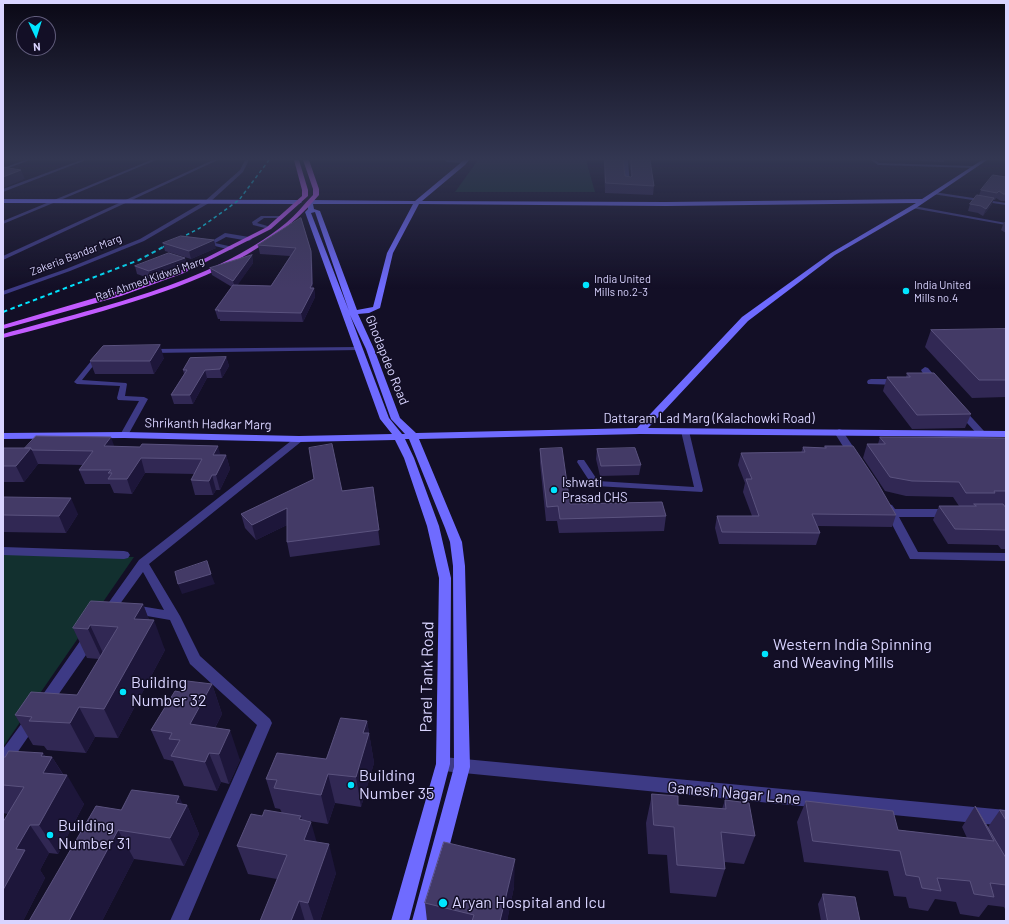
<!DOCTYPE html>
<style>
body{margin:0}
#map{position:relative;width:1009px;height:924px;overflow:hidden;background:#130f26;font-family:Barlow,sans-serif}
canvas{display:block}
.frame{position:absolute;inset:0;border:4px solid #d9d4ff;pointer-events:none}
.north{position:absolute;left:16px;top:16px;width:40px;height:40px;box-sizing:border-box;background:#130f26;border:1px solid #625e7d;border-radius:50%;rotate:176deg;font-size:11px;font-weight:700;line-height:16px;text-align:center;color:#d9d4ff}
.north::after{content:'';display:block;margin:auto;width:14px;height:18px;background:#00e5ff;clip-path:polygon(50% 0,100% 100%,50% 72%,0 100%)}
</style>
<div id="map">
<canvas width="1009" height="924"></canvas>
<div class="frame"></div>
<div class="north">N</div>
</div>
<script>
const c = document.querySelector('canvas').getContext('2d');
c.lineJoin = 'round';
function paint(path, color) {
  c.fillStyle = color;
  c.fill(path, 'evenodd');
}
function stroke(path, color, width, dash) {
  c.strokeStyle = color;
  c.lineWidth = width;
  c.lineCap = dash ? 'butt' : 'round';
  c.setLineDash(dash || []);
  c.stroke(path);
}
function write(font, color, halo, rows, align = 'center') {
  c.font = font + ' Barlow,sans-serif';
  c.lineWidth = 3;
  c.setLineDash([]);
  c.textBaseline = 'middle';
  c.strokeStyle = halo;
  c.fillStyle = color;
  for (const [text, x, y, turn = 0] of rows) {
    c.save();
    c.translate(x, y);
    c.rotate((+turn || 0) * Math.PI / 180);
    c.textAlign = isNaN(turn) ? turn : align;
    if (halo) c.strokeText(text, 0, 0);
    c.fillText(text, 0, 0);
    c.restore();
  }
}
paint(new Path2D(`
 M478,160H586L595,192H455Z
 M3,553L134,557L3,747Z`), '#12302f');
paint(new Path2D(`
 M25,160H30L3,170V168Z
 M81,160H86L3,192V189Z
 M151,160H156L3,224V221Z
 M213,160H218L3,260V256Z
 M245,160H249L243,172L209,203L144,241L70,271L3,295V291L66,269L140,239L205,201L240,170Z
 M871,160H875L879,163L972,166L974,167L972,168L878,165Z
 M934,192L1006,203V205L932,194V193Z
 M914,206L1006,223V225L912,208V206Z
 M261,216H281L283,217L281,218H264L257,223L271,227V229H269L253,225L252,222Z
 M225,233L249,237L252,239L249,241L226,237L215,243L233,247L234,248L231,250L207,244Z
 M358,347L361,349L360,350L151,353L148,351L151,349Z
 M98,354L101,356L82,380L126,383L127,384L125,396L144,397L148,399L127,437H124L120,435L139,401L118,400L117,398L120,386L77,384L74,382L96,355Z
 M682,429H685L689,431L703,490L702,492L595,486L592,485L577,462L578,460H584L598,481L694,487L681,431Z`), '#3d3a85');
paint(new Path2D(`
 M444,160H467L469,161L466,163L447,162Z
 M623,160H628L630,185L625,184Z
 M925,367L928,368L939,381L940,383L939,385H933L922,372L921,370Z
 M871,379H899L903,382L899,385L868,384L867,382L868,380Z
 M960,407L963,408L984,431L986,433L984,435H978L957,412L955,410L957,408Z
 M839,429L842,430L860,457L859,459L855,460L851,459L834,432Z
 M299,436L304,439L302,441L149,564L180,616L200,656L270,719L272,723L188,921H170L257,725L190,664L170,620L130,613L128,610L130,607L134,605L164,610L143,572L112,615L108,617L104,615L102,612L139,560L296,437Z
 M888,504L892,505L895,509H950L954,510L955,513L954,516L950,517H899L918,552L1006,553V561L910,559L883,507L884,505Z
 M3,547L124,551L128,552L130,555L128,558L124,559L3,555Z
 M90,633L95,634L96,638L95,642L49,708L44,710L39,708L37,704L39,700L85,634Z
 M32,714L37,716L39,720L37,724L8,766L3,768V749L27,716Z
 M443,757L1006,810V826L443,771L438,769L436,764L438,759Z`), '#3d3a85');
paint(new Path2D(`
 M464,160H469L465,165L422,201L666,202L922,199L982,160H987L916,208L835,255L748,321L648,428L1006,431V437L640,434L419,439L462,542L465,566L470,767L430,921H412L454,767L453,566L450,542L445,528L409,439H405L414,458L439,526L451,578L450,764L409,921H391L436,764L439,578L427,526L404,458L395,440L299,442L124,438L3,439V433L124,432L299,436L392,434L380,419L305,212L308,209L307,202L310,200L415,201ZM916,203L831,253L742,317L637,428L416,433L400,418L374,349L358,314L369,313L380,308L393,253L419,204L666,206ZM313,204H413L387,253L373,307L357,310L320,211L314,209ZM315,212L349,311L311,213ZM350,315L366,349L391,419L405,434H402L389,418Z
 M3,199L299,200L302,202L299,204L3,203Z`), '#6f6bff');
paint(new Path2D(`
 M294,160H299L308,190V196L271,229L184,273L121,296L3,329V325L115,292L180,271L267,227L302,196V190Z
 M303,160H309L319,189V195C265,260 181,288 103,311C70,320 36,330 3,338V334C95,308 210,285 286,223C296,215 304,204 313,195V189Z`), '#c25bff');
stroke(new Path2D(`
 M163,247L200,228L239,200L269,160`), '#00e5ff', 1.5, [3.5, 3]);
stroke(new Path2D(`
 M3,312L139,260L165,246`), '#00e5ff', 2, [4.5, 3.5]);
paint(new Path2D(`
 M604,160H623L625,176L631,177L629,160H650L654,186L653,195L605,193Z
 M919,160H944V162L920,161Z
 M1006,177V201H1001L996,198L995,200H993L992,204L983,216L978,213L968,211L970,204L979,195L981,190Z
 M301,218L311,251L312,259L313,288H314L315,297L303,322L220,321V319H218L215,310L232,287L212,275L210,268L252,255L253,263L237,285L271,286L290,256L260,254L258,245Z
 M1004,222H1006V233L1001,230Z
 M163,243L216,248L191,259L165,251Z
 M185,258L187,266L151,279L137,274L135,266Z
 M1006,329V397L972,398L925,347L931,330Z
 M226,357L229,366L222,378H207L193,404H174L171,395L184,374L183,370Z
 M164,358L154,374H95L90,361Z
 M907,373L971,414L965,428L912,429L883,391L887,377H906Z
 M880,437L1006,438V506H1005L1006,508V549H1001L998,545L948,544L933,520L939,506H959L953,497L906,496L885,491L863,458L867,444H878Z
 M114,446L226,455L230,469L220,490H216L213,495H195L191,480L195,474L145,473L132,494L114,493L110,484H85L79,470L83,465L38,464L24,482H3V448H25Z
 M825,446L896,515L892,527L818,526L820,533L816,545L719,544L715,528L717,516H752L743,492L745,483L738,465L741,453H801L803,447L824,448Z
 M540,449L570,504L666,516L664,531L559,533L557,521H546L540,463Z
 M597,449L641,465L639,475L600,476L596,459Z
 M373,487L380,545L290,557L287,542V525L256,540L245,528L241,514L342,491Z
 M3,497L78,514L66,533L3,532Z
 M143,604L149,620L165,650L118,738L95,737L86,753L47,750L44,746L33,745L15,715L77,695L99,659L87,658L73,628Z
 M212,684L222,714L215,728L240,760L229,784L221,782L217,791L184,786L173,761L164,759L151,730L180,692Z
 M367,721L374,763L361,807L335,803L328,824L303,820L336,873L320,921H260L277,879L248,874L237,846L262,816L282,813L280,809L275,808L266,779L326,759Z
 M43,753L45,756L52,757L63,774L84,804L58,854L49,853L40,870L45,878L23,921H3V822L8,814L3,813V757Z
 M652,794L678,805L722,809L725,800L755,836L744,864L725,862V869L716,897L670,893L667,855L648,854L646,823Z
 M806,801L898,830L967,838L962,827L975,806L988,827L1000,810L1006,811V911L1004,907L988,905L979,917L960,914L956,902L935,899L928,911L909,908L906,897L894,896L888,871L804,862L797,822Z
 M183,804L187,805L199,834L184,866L134,859L102,921H29L121,810Z
 M514,887L507,921H427L425,903Z
 M823,894L860,921H821L818,904Z`), '#312854');
paint(new Path2D(`
 M21,170L25,179L3,188V177Z
 M994,198L992,204L983,216L986,209Z
 M214,240L216,248L191,259L189,251Z
 M311,251L312,259L313,289L314,288L315,297L303,322L301,313L310,288Z
 M252,255L253,263L235,289L233,281Z
 M185,258L187,266L151,279L149,271Z
 M160,345L164,358L154,374L150,361Z
 M226,357L229,366L222,378L220,369Z
 M205,370L207,378L193,404L190,395Z
 M111,437L116,451L104,446Z
 M218,446L222,460L213,455Z
 M31,448L38,464L24,482L16,466Z
 M226,455L230,469L220,490L216,475Z
 M141,458L145,473L132,494L127,479Z
 M212,475L216,490L213,495L209,481Z
 M71,498L78,514L66,533L59,516Z
 M287,508L291,523L256,540L252,525Z
 M211,574L215,584L182,594L178,584Z
 M143,604L151,625L154,620L165,650L118,738L104,709L134,619Z
 M90,625L104,655L102,659L88,629Z
 M212,684L222,714L201,754L190,724Z
 M79,707L95,737L86,753L70,723Z
 M367,721L374,763L361,807L356,777L363,733Z
 M230,730L240,760L229,784L219,754Z
 M43,753L49,763L52,757L65,778L67,775L84,804L58,854L39,825L43,773L41,756Z
 M209,753L221,782L217,791L205,762Z
 M328,774L335,803L328,824L321,795Z
 M179,796L185,809L187,805L199,834L184,866L170,838L176,803Z
 M301,816L306,835L311,822L319,850L304,840L299,819Z
 M30,825L49,853L40,870L45,878L23,921H6L3,918V890L16,849Z
 M118,830L134,859L102,921H69Z
 M329,844L336,873L320,921H314L308,903Z
 M515,859L514,887L507,921H500Z
 M299,901L305,921H291Z`), '#1d163a');
const building = new Path2D(`
 M605,160H623L625,176L631,177L632,176L631,160H650L654,186L606,183Z
 M3,167L21,170L3,177Z
 M993,175L1006,177V194H1003L999,191L997,193L981,190Z
 M977,195L994,198L986,209L981,206L970,204Z
 M301,218L311,251L312,284L310,288H314L301,313L218,311L219,310H215L233,285L271,286L296,248L258,245Z
 M181,236L214,240L189,251L163,243Z
 M169,253L185,258L149,271L135,266Z
 M252,255L233,281L210,268Z
 M1006,329V380H979L931,330Z
 M160,345L150,361H90L103,346Z
 M226,357L220,369L205,370L190,395H171L187,370H183L190,358Z
 M907,373H934L971,414L917,415L887,377H910Z
 M36,436L111,437L104,446L140,447L142,444L218,446L213,455H226L216,475H212L209,481L191,480L202,459L141,458L127,479H108L112,473H108L111,470H79L93,451L32,450L31,448H25Z
 M880,437L1006,438V491H994L995,493H966L959,482L912,481L890,477L867,444H885Z
 M332,444L342,491L373,487L379,530L287,542V508L252,525L241,514L314,479L309,448Z
 M825,446H853L877,482L896,515L812,514L820,533L722,532L717,516H759L746,479H752L741,453L805,452L803,447L826,448Z
 M3,448H31L16,466H3Z
 M562,448L570,504L662,502L666,516L560,519L558,506L547,507L540,449Z
 M635,448L641,465L601,466L597,449Z
 M3,497L71,498L59,516L3,515Z
 M974,504H1003L1006,508V531L1005,530L955,529L939,506H976Z
 M207,561L211,574L178,584L175,572Z
 M91,601L143,604L134,619L154,620L104,709L79,707L70,723L29,721L32,717L15,715L31,692L77,695L118,627L90,625L88,629L73,628Z
 M187,681L212,684L190,724L230,730L219,754L209,753L205,762L171,756L180,740L169,739L172,733L151,730L175,691L180,692Z
 M341,718L367,721L363,733H369L356,777L328,774L321,795L274,788L277,780L266,779L277,753L326,759Z
 M9,751L43,753L41,756L52,757L43,773L67,775L39,825H30L16,849L25,850L3,890V822L24,787L3,785V757H5Z
 M132,790L179,796L176,803L187,805L170,838L118,830L69,921H29L96,806L121,810Z
 M652,794L678,796V805L726,809L725,800L749,803L755,836L721,832L725,869L677,865L674,827L654,825Z
 M806,801L893,811L898,830L994,841L975,806L1006,858V885L990,883L994,897L974,894L970,881L937,878L941,891L922,888L919,877L906,875L900,851L813,841Z
 M265,810L301,816L299,819L311,822L304,840L329,844L308,903L299,901L291,921H260L287,855L237,846L251,814L262,816Z
 M1000,810L1006,811V820Z
 M444,842L515,859L500,921H472L474,915L425,903Z
 M823,894L855,897L860,921H828Z`);
paint(building, '#433a66');
stroke(building, '#5a527e', 1);
const sky = c.createLinearGradient(0, 0, 0, 289);
sky.addColorStop(0, '#0a0815');
sky.addColorStop(0.55, '#333752');
sky.addColorStop(1, '#33375200');
c.fillStyle = sky;
c.fillRect(0, 0, 1009, 289);
for (const [x, y, r, color] of [
 [586,285,4,"#00e5ff"],
 [906,291,4,"#00e5ff"],
 [554,490,4,"#00e5ff"],
 [765,654,4,"#00e5ff"],
 [123,692,4,"#00e5ff"],
 [351,785,4,"#00e5ff"],
 [50,835,4,"#00e5ff"],
 [443,903,5,"#00e5ff"]
]) {
  const dot = new Path2D();
  dot.arc(x, y, r, 0, 2 * Math.PI);
  c.fillStyle = color;
  c.fill(dot);
  stroke(dot, '#130f26', 1.5);
}
write('11px', '#d9d4ff', '#130f26', [
 ["Zakeria Bandar Marg",76,255,-21],
 ["Rafi Ahmed Kidwai Marg",150,279,-19]
]);
write('11px', '#d9d4ff', '#130f26', [
 ["India United",594,279],
 ["Mills no.2-3",594,292],
 ["India United",914,285],
 ["Mills no.4",914,298]
], 'left');
write('13px', '#d9d4ff', '#130f26', [
 ["Ghodapdeo Road",387,360,68],
 ["Dattaram Lad Marg (Kalachowki Road)",709,419],
 ["Shrikanth Hadkar Marg",208,424,1]
]);
write('13px', '#d9d4ff', '#130f26', [
 ["Ishwati",562,483],
 ["Prasad CHS",562,498]
], 'left');
write('16px', '#d9d4ff', '#130f26', [
 ["Western India Spinning",773,645],
 ["and Weaving Mills",773,663],
 ["Building",131,683],
 ["Number 32",131,701],
 ["Building",359,776],
 ["Number 35",359,794],
 ["Building",58,826],
 ["Number 31",58,844],
 ["Aryan Hospital and Icu",452,903]
], 'left');
write('16px', '#d9d4ff', '#130f26', [
 ["Parel Tank Road",427,677,-89],
 ["Ganesh Nagar Lane",734,793,5]
]);
</script>
